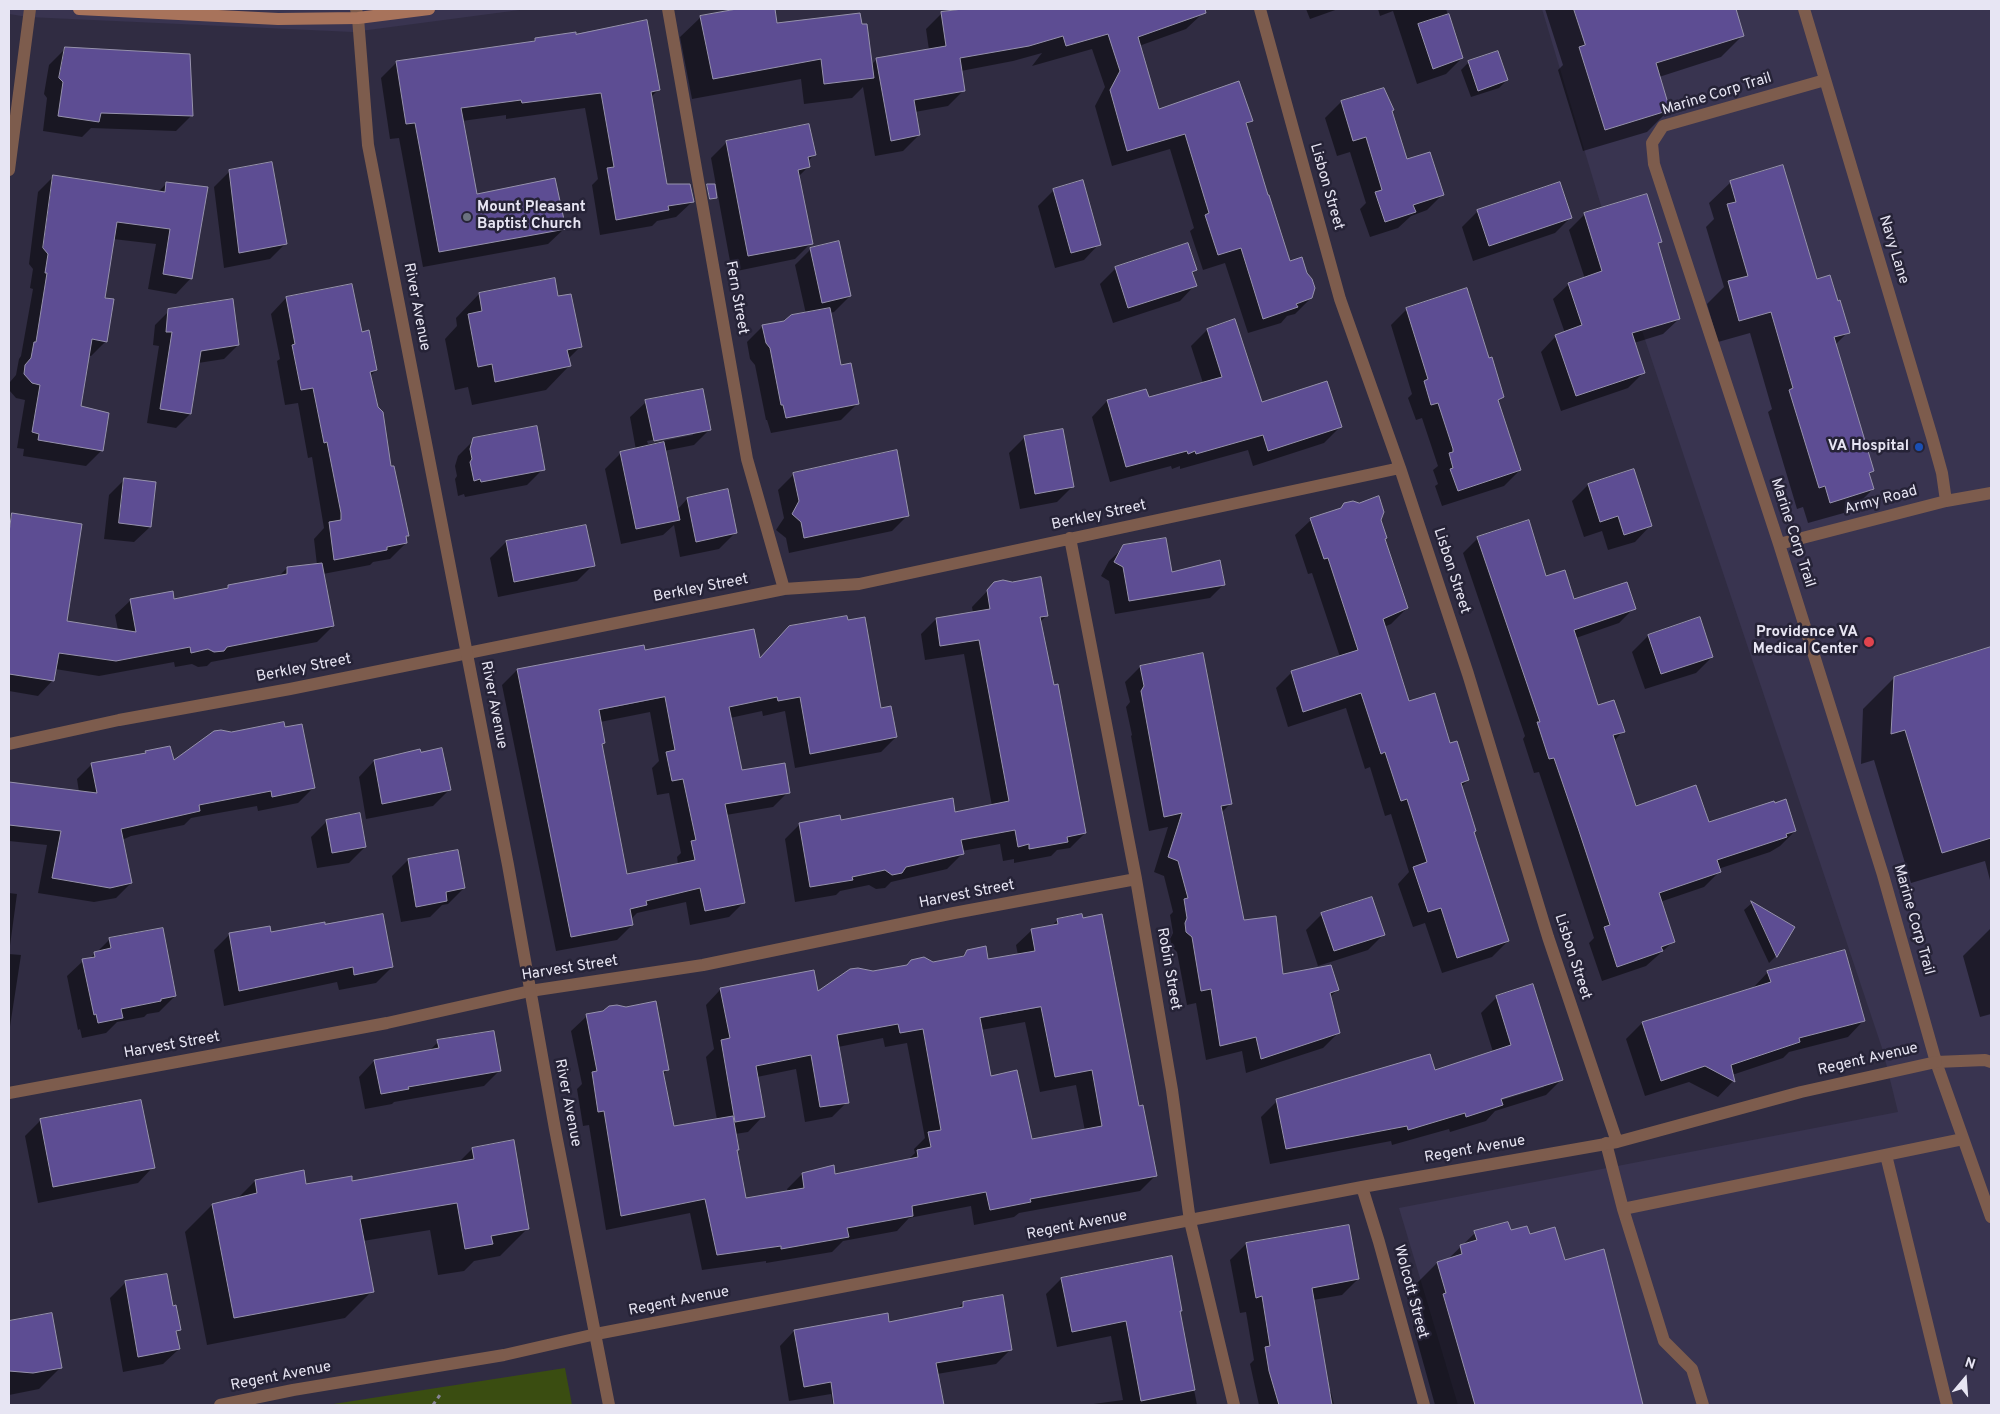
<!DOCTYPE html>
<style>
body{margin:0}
#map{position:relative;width:2000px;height:1414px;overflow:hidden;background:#302c42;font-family:Overpass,sans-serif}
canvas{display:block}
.frame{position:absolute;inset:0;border:10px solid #e7e5f3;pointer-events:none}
.north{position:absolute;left:1940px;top:1354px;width:50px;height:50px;-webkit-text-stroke:4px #262337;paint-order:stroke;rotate:18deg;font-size:14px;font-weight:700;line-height:20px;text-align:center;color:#e7e5f3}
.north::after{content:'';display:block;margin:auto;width:18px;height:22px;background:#e7e5f3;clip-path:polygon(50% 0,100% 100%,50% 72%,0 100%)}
</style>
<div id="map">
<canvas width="2000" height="1414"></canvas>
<div class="frame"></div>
<div class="north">N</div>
</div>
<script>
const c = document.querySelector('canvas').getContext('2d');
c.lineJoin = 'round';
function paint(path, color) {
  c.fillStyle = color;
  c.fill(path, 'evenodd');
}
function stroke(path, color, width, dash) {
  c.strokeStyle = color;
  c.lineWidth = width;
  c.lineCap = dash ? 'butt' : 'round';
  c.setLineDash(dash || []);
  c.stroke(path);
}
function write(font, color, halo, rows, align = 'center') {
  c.font = font + ' Overpass,sans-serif';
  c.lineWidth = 5;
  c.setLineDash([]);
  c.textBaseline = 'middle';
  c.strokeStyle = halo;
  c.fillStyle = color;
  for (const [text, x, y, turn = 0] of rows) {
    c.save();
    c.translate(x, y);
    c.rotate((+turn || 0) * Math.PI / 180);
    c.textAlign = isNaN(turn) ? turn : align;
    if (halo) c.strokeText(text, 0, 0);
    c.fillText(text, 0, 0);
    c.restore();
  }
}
paint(new Path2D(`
 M9,9H527L353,32L28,17L9,14Z
 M1542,9H1991V1405H1458L1399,1208L1898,1112L1883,1051L1609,232Z`), '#393450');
paint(new Path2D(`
 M565,1368L572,1405H327Z`), '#3a4d11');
paint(new Path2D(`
 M743,9H773L776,24L871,65L877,59L929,50L926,29L941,14L971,9H1200L1202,14L1186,29L1139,46L1158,110L1251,121L1245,126L1289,263L1311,298L1295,314L1287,316L1281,323L1248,333L1225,263L1203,270L1190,231L1194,228L1170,149L1112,166L1095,106L1105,87L1092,49L1032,66L1042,53L1013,61L961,71L964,90L948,106L915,112L919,135L903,151L875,156L863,87L852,98L804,104L801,79L692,99L680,37L701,17Z
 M1306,9H1338L1310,19Z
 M1378,9H1446L1462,58L1446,74L1417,84L1393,11L1380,16Z
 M1545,9H1735L1743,35L1721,57L1659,77L1669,110L1647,132L1583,151L1558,70L1563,65Z
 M535,39L658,90L650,98L666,185L692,202L676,217L657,221L652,226L600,235L592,185L598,179L585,108L506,119V115L462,121L476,195L564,229L548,244L423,267L399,138L390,139L381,78L397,62L532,42Z
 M65,49L192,115L176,131L91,128L82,137L43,131L47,98L44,94L49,65Z
 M1469,62L1507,80L1499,88L1471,97L1461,70Z
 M1383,90L1406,161L1443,194L1427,210L1411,216L1398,228L1370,237L1360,209L1366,203L1350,152L1337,156L1325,118L1341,102Z
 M727,142L814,155L808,161L809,166L798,177L811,243L795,259L732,272L711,158Z
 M230,171L286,243L270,259L224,268L214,187Z
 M54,176L158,192L167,183L191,278L176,294L148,289L156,244L113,239L104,299L106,341L91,356H88L80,407L102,450L86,466L23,456L24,449L17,448L25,400L16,398L9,390L10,382L16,375L19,359L21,356L33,289L30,288L33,269L29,264L38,192Z
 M1731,182L1816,280L1848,332L1835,345L1873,471L1869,475L1873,489L1851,511L1808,523L1803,507L1797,509L1768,412L1772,409L1750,333L1718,342L1707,304L1724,287L1706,227L1714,219L1709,203Z
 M1054,190L1099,244L1084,260L1055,268L1038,206Z
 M1478,211L1571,217L1555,233L1473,261L1462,227Z
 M1585,214L1660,241L1657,245L1679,319L1663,334L1634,343L1644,372L1628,388L1561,411L1541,352L1556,336L1565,333L1553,299L1569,284L1585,279L1569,230Z
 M811,249L850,296L834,312L830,313L840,366L857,404L841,420L771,433L767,420H766L755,365L750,359L747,342L763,326L785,322L806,314L795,265Z
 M1116,268L1196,270L1192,274L1195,285L1180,301L1113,323L1100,284Z
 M479,294L557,298L580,347L568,359L569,366L546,390L472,405L468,387L455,390L445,339L457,326L456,318Z
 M286,298L361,333L376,370L370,376L408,535L405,538L406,543L390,559L373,562L370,565L323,574L333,626L317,642L211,662L207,666L198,667L192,664L175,667L174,662L99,676L55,669L53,680L38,696L9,691V518L13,514L66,622L118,630L115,615L131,600H173L224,591L228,586L278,577L287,568L317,565L314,539L324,528L312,457L308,458L298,403L285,405L277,361L280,359L271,314Z
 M1407,309L1488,359L1503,397L1497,403L1520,470L1504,486L1442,506L1435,486L1438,484L1433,470L1438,466L1422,418L1416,420L1408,398L1412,394L1391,325Z
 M169,311L238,345L224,359L198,363L190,414L176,428L147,423L159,346L153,345L155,325Z
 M1235,321L1261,404L1340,427L1324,443L1253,466L1248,450L1180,469V466L1172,469L1171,466L1110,482L1092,417L1107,401L1148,399L1203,383L1191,346L1207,330Z
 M646,402L710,429L694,445L664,451L677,510L687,499L735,533L719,549L680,557L674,525L663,535L621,544L605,469L621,453L636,450L630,417ZM693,432V435L648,444L647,441Z
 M1025,437L1073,486L1057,502L1020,509L1009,453Z
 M474,440L543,469L527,485L465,497L464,494L458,496L455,479L457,476L455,466L458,456Z
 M1633,470L1650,526L1635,542L1608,550L1602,531L1584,537L1572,501L1588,485Z
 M794,474L908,515L892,531L789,553L786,538L776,530L784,518L778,490Z
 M125,479L150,527L134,542L104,539L109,495Z
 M1311,520H1380L1384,539L1407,608L1391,624L1384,627L1408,703L1450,745L1468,780L1461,787L1473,832L1508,941L1492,957L1442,973L1425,923L1413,927L1398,884L1409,872L1391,814L1385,816L1370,767L1365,769L1346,708L1288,727L1276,688L1292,672L1340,657L1312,573L1308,574L1295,535Z
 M1478,538L1545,578L1574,601L1634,608L1619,623L1576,638L1597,707L1623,731L1614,741L1635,807L1708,824L1795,831L1780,846L1770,852L1718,869L1719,872L1704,887L1660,902L1673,942L1646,966L1602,981L1589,943L1594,938L1539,772L1534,773L1523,739L1525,736L1463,553Z
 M506,542L593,565L577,581L498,597L490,558Z
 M1124,547L1171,573L1224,584L1210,598L1115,614L1109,581L1101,576L1109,561Z
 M995,583L1046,616L1040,622L1085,833L1070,848L1057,850L1051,856L1014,863V859L1003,861L1000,844L962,851V854L947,869L891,882L885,888L876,889L869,885L840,891L836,895L795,902L785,839L800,824L954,814L992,806L964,654L925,660L921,634L936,619L973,613L972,607Z
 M1699,619L1712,657L1696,673L1645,689L1632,652L1648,636Z
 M1987,650L1991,664V884L1985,861L1911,883L1874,760L1861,764L1863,709L1894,678Z
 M644,651L759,660L880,710L896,737L881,752L795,768L785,711L763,716L762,711L730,718L741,772L788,792L773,807L726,815L744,902L729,917L690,925L686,902L637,913L631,919L632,925L617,940L556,951L502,685L517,670ZM650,712L659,761L652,768L657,795L669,793L681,853L677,857L678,864L626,876L601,746L604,743L600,722Z
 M1140,667L1230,804L1221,813L1243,921L1282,976L1338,989L1329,998L1338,1033L1323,1048L1246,1073L1242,1051L1206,1060L1196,1003L1187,1005L1177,952L1172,947L1170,939L1173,933L1170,915L1173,912L1164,876L1154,872L1168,827L1149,831L1131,736L1132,735L1126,707L1130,702L1125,682Z
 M146,752L173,762L313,788L298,803L258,811L257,806L191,818L184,825L131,836L122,840L131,883L116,898L94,902L38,893L47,845L9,841V783L79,792L77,779L92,764L143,755Z
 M374,761L449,790L433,806L366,819L359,777Z
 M327,821L365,847L349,863L317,868L311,837Z
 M408,860L464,888L448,904L442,905L430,917L401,922L392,876Z
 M9,893L17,894L9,953Z
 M1752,903L1793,928L1776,956L1769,963L1744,910Z
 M1322,914L1384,934L1368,950L1318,966L1306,930Z
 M1058,920L1138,1108L1156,1175L1140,1191L1019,1213L1014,1217L974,1225L971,1206L909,1218L897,1231L843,1241L832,1252L766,1263V1261L702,1270L690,1213L606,1230L589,1125L583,1126L577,1089L582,1084L571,1031L587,1016L668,1069L663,1075L673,1128L717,1120L706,1057L714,1049L706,1005L721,989L817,994L873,973L960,958L967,951L987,961L1018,955L1016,945L1032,930L1051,926ZM1025,1022L1040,1092L1076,1085L1085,1131L1031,1140L990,1077L981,1030ZM883,1038L885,1047L907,1043L925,1138L914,1149L915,1153L907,1161L834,1176L802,1174L787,1189L788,1192L745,1200L736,1151L738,1149L735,1134L748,1132L763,1116L757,1077L796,1069L805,1122L832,1117L847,1102L838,1047Z
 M1991,928V1014L1980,1017L1963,956Z
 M270,934L392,967L376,983L339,990L337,982L224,1006L214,950L229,935Z
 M110,939L175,996L159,1012L147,1014L144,1017L117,1022L106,1033L82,1038L80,1029L78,1030L67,976L83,961L88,960L97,952Z
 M9,954L21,955L9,1033Z
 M1768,972L1863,1021L1848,1037L1789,1052L1783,1058L1732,1075L1733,1081L1718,1097L1689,1082L1645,1096L1626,1039L1642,1023L1752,989Z
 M1497,997L1562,1079L1546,1095L1495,1111L1486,1121L1450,1132L1449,1129L1392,1145L1391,1141L1270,1164L1261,1117L1277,1101L1434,1071L1493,1052L1481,1013ZM1544,1084V1087L1496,1102L1495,1100Z
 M438,1042L500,1070L484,1086L394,1102L392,1104L365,1109L359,1077L374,1061L429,1051Z
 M41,1120L153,1167L138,1183L38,1203L25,1136Z
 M472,1149L527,1229L500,1256L474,1261L464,1271L438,1275L430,1230L363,1241L372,1291L345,1318L207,1345L185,1232L212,1205L237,1199L255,1181L305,1185L352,1183L458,1163Z
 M1510,1232L1529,1236L1564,1261L1603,1251L1642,1405H1435L1413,1326L1415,1324L1406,1294L1437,1263L1446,1261L1475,1233Z
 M1246,1244L1358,1279L1342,1295L1313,1300L1329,1393L1331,1392L1334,1405H1259L1250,1364L1254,1360L1246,1312L1240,1313L1230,1260Z
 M1061,1279L1179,1312L1197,1405H1086L1123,1400L1111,1336L1057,1347L1046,1294Z
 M126,1282L172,1307L180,1329L176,1333L179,1349L163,1364L123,1372L110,1298Z
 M963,1303L1011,1349L996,1364L937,1374L943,1405H833L831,1394L789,1401L780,1346L794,1331L888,1323L957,1309Z
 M51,1315L60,1368L39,1389L9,1395V1322Z`), '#0007');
const building = new Path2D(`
 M737,9H775L777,23L860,13L862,24H867L874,78L824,84L821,59L713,79L700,16Z
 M963,9H1205L1206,13L1138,37L1159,109L1239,81L1253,121L1246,123L1268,195H1269L1290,261L1302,257L1307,273L1312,279L1315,288L1312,298L1296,304L1298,307L1263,319L1241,248L1218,255L1205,215L1209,213L1185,134L1127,151L1110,90L1120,71L1108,34L1066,46L1063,36L1029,46L960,58L965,91L914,100L920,135L891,141L876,58L946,46L941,12Z
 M1574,9H1736L1744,36L1656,63L1670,110L1605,130L1579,47L1585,45Z
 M1449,14L1463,58L1433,69L1418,24Z
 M647,20L660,90L651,92L667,184H690L694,202L668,206L669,210L616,220L607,168L614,167L601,93L522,103L521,100L461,108L477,194L555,178L566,229L439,252L415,123L406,124L396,61L535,41V38L576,32V34Z
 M65,47L190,54L193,116L101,113L99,122L58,116L63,82L59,78Z
 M1498,51L1508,80L1478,91L1468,61Z
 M1384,88L1394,110L1392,111L1407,159L1430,152L1444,195L1413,205L1416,212L1385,222L1375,192L1382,190L1366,137L1353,141L1341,101Z
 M809,124L816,155L808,157L810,167L798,170L813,244L748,256L726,141Z
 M272,162L287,244L239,253L229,170Z
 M1783,165L1817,279L1830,275L1838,301L1840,300L1850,333L1834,337L1874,471L1869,473L1874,489L1830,503L1825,486L1819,488L1789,390L1793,388L1771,312L1739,321L1728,281L1748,276L1727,204L1736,202L1730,181Z
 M53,175L165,192L166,182L208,187L192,279L163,274L170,229L117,222L105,298L114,299L107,342L92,339L81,406L109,413L103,451L38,440L39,434L32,432L40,385L32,383L24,374L25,365L31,358L34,342H36L47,273H45L48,254L43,248Z
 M1083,180L1101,245L1071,253L1053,189Z
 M1560,182L1572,218L1489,246L1477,210Z
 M707,184H715L717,198L710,199Z
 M1647,194L1662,242L1658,243L1680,319L1632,333L1645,373L1576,396L1555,335L1582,325L1568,283L1602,271L1584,213Z
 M839,241L851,296L822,303L810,248Z
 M1188,243L1197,270L1192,272L1197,286L1128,308L1115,267Z
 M555,278L558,296L571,294L582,347L567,350L571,366L495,382L492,364L478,367L468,314L482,311L479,293Z
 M352,284L362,332L369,330L377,370L370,372L378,407L383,412L391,466H394L409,536H406L407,543L387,547V550L334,560L329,522L341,520V513L327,442L324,443L313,388L301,390L292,345L295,344L286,297Z
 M1467,288L1489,358L1492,357L1504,397L1498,400L1521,470L1458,491L1450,469L1453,468L1449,453L1453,452V449L1438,403L1431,405L1424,381L1428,379L1406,308Z
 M233,299L239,345L201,351L191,414L160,409L172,332H166L168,309Z
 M830,308L841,365L851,363L859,404L786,418L783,405H781L770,348L766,343L762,325L784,321L791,315Z
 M1235,319L1262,402L1327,381L1342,427L1268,451L1263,435L1196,454L1195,451L1188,454L1187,451L1126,467L1107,400L1146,389L1149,397L1222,377L1207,329Z
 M703,389L711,430L654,441L645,400Z
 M537,426L545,470L481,482L480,479L474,481L470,462L472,459L470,449L473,438Z
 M1063,429L1074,487L1035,494L1024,436Z
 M664,442L680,520L636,529L620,452Z
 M897,450L909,516L804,538L801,522L792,514L799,501L793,473Z
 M1634,469L1652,526L1624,535L1618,516L1600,522L1588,484Z
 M124,478L156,482L151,527L119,523Z
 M728,489L737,533L696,542L687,498Z
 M1379,496L1384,512L1381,520L1387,538L1385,539L1408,608L1383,619L1409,701L1435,693L1450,743L1457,741L1469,780L1461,783L1476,831L1474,832L1509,941L1457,958L1441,908L1428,912L1413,867L1427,862L1407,799L1401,801L1385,752L1381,754L1361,693L1303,712L1291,671L1358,650L1328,558L1324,559L1310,518L1341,508L1344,503L1353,501L1359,503Z
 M12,513L82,524L67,621L136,632L130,599L173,591L174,599L228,588V585L287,574V567L322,563L334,626L227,647L224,651L214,652L208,649L191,653L190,647L116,661L59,653L54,681L9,674V533Z
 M1529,520L1546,576L1565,570L1574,599L1627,582L1636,609L1574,630L1598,705L1614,700L1625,732L1613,735L1636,806L1696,785L1709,822L1774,801L1775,803L1786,799L1796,831L1786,834L1787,837L1717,860L1721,872L1659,893L1675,942L1661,947L1663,951L1617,967L1604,927L1610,925L1578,828L1554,758L1549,759L1537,722H1540L1477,537Z
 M586,525L595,566L514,582L506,541Z
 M1166,538L1172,572L1220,560L1225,585L1129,601L1123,567L1114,562L1123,545Z
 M1041,577L1048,616L1040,617L1054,685L1058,684L1086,833L1067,837L1068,842L1029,849V844L1018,847L1015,830L961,840L964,854L906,867L902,873L892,875L885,870L852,877L853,880L810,887L799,823L840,815L841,820L953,798L955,812L1009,801L979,640L940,646L936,618L990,609L987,590L994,582L1003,580L1012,582Z
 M847,616L848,620L865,617L881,708L891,706L897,737L810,754L800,697L778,701L777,697L729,707L742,770L785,763L790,793L725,804L745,903L705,911L700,888L646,901L647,905L630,909L633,925L571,937L517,669L644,645L645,650L754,629L760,658L789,626ZM665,697L675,750L666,752L672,781L683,779L696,840L691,841L695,860L627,874L602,744L605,743L599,710Z
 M1700,617L1713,657L1661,674L1648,635Z
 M1991,647V838L1942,853L1905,730L1891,734L1894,677Z
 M1203,653L1232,804L1221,806L1244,920L1276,916L1283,974L1331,965L1339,990L1330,993L1340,1033L1261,1059L1256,1037L1220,1046L1211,989L1201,991L1192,937L1186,932L1185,923L1187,918L1184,899L1188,898L1178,861L1168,857L1182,813L1164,817L1141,691L1144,686L1140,666Z
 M284,722L285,727L302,724L315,788L272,797L271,791L199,805L200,811L121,829L132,883L110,888L52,878L61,831L9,825V782L97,793L91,763L146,753L145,751L170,746L174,760L214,731L221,730L231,732Z
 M442,748L451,790L382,804L374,760L420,749L421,752Z
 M360,813L366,847L332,853L326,820Z
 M458,850L465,888L446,892L447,901L416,907L408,859Z
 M1372,897L1385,935L1334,951L1321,913Z
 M1751,901L1795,927L1777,957Z
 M383,914L393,967L354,975L353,967L239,991L229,933L270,926L271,932L325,922V924Z
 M1082,914L1083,918L1102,914L1139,1106L1143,1105L1157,1176L1030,1199L1031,1202L990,1210L986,1192L912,1206L913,1216L847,1228L849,1237L781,1249V1246L717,1255L705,1199L621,1216L604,1111L598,1112L592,1072L597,1071L586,1014L603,1011L609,1006L617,1005L626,1007L656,1001L669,1070L663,1071L674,1126L733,1116L739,1150H737L746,1198L804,1188L802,1173L834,1165L835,1174L918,1157L917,1150L931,1147L928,1132L941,1130L923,1029L900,1033L898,1024L837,1035L849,1103L820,1107L811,1055L756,1066L765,1117L735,1122L721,1040L730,1038L720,988L814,970L818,991L850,969L858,968L873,971L907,965L911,960L924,957L933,962L964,956L967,950L986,946L988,959L1035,951L1031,929L1058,924L1057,919ZM1041,1007L1055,1077L1092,1070L1102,1126L1032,1139L1017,1070L991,1076L980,1018Z
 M163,928L176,996L161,999V1001L121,1009L123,1018L98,1023L96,1014L94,1015L82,959L95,957L94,952L111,948L109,938Z
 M1845,950L1865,1021L1799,1038L1800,1042L1731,1065L1735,1082L1705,1066L1661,1081L1642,1022L1771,982L1767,971Z
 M1533,984L1563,1080L1501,1099L1503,1105L1466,1117L1465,1113L1408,1130L1407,1126L1286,1149L1276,1099L1430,1054L1435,1070L1511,1045L1496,996Z
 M494,1031L501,1071L408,1087L409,1089L381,1094L374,1060L439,1048L437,1040Z
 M141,1100L155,1168L53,1187L40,1119Z
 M514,1140L529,1229L491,1236L493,1244L465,1249L457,1203L360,1219L374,1292L234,1318L212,1204L257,1193L255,1180L304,1170L306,1184L352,1176V1181L474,1159L472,1148Z
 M1508,1222L1511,1230L1527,1226L1530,1234L1555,1227L1565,1260L1604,1249L1643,1405H1475L1443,1294L1446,1293L1437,1262L1462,1254L1460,1245L1477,1240L1474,1231Z
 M1349,1225L1359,1279L1312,1288L1332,1405H1279L1269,1371L1265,1347L1270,1346L1262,1296L1256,1298L1246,1243Z
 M1172,1256L1182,1311H1180L1195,1390L1141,1401L1126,1321L1072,1332L1061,1278Z
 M167,1274L173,1306L176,1305L181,1330L176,1331L180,1349L138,1357L125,1281Z
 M1003,1295L1012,1350L936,1363L944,1405H834L831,1382L804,1387L794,1330L888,1313L889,1322L963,1307V1302Z
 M52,1313L62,1368L33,1373L9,1371V1321Z`);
paint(building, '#5d4d93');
stroke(building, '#9692ac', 1);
stroke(new Path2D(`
 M433,1405L442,1392`), '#868395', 3, [4, 4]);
stroke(new Path2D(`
 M1804,9L1932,437L1942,473L1946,501
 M1825,80L1663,126L1652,143L1654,164L1779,544L1883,875L1936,1062L1991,1217
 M1779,544L1946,501L1991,493
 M1936,1062L1985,1060L1991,1062
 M1606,1143L1623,1209L1664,1341L1692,1369L1703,1405
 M1886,1155L1947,1405
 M1623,1209L1963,1139`), '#7d5c4d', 12);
stroke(new Path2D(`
 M668,9L747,459L784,589
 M1260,9L1340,299L1400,468L1468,674L1548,937L1617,1142
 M9,170L30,9
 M1070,538L1136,879L1172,1090L1190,1221L1234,1405
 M9,744L119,720L290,689L784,589L859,584L1400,468
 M9,1093L387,1023L530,991L703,965L954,913L1136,879
 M1362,1187L1379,1242L1424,1405
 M220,1405L293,1390L504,1355L596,1334L1362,1187L1617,1142L1801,1092L1936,1062`), '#7d5c4d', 12);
stroke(new Path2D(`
 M356,9L358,18L368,145L508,865L555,1129L609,1405`), '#7d5c4d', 12);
stroke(new Path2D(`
 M79,9L278,19L358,18L429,9`), '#a8735b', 12);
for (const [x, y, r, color] of [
 [467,217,5,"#6b7280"],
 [1919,447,5,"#1a4fb4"],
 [1869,642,6,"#e0444e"]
]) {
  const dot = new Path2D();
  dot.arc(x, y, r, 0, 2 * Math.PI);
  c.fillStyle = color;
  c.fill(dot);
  stroke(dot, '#262337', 2);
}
write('15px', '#e7e5f3', '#262337', [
 ["Marine Corp Trail",1717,95,-17],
 ["Lisbon Street",1326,187,74],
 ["Navy Lane",1893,250,73],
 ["Fern Street",736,298,80],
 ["River Avenue",416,307,79],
 ["Army Road",1881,501,-15],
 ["Berkley Street",1099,516,-12],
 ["Marine Corp Trail",1792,533,72],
 ["Lisbon Street",1451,571,72],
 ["Berkley Street",701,589,-11],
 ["Berkley Street",304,669,-11],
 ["River Avenue",493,705,79],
 ["Harvest Street",967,895,-11],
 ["Marine Corp Trail",1913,920,74],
 ["Lisbon Street",1572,957,72],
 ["Harvest Street",570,969,-9],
 ["Robin Street",1168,969,80],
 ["Harvest Street",172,1046,-10],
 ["Regent Avenue",1868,1060,-13],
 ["River Avenue",567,1103,79],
 ["Regent Avenue",1475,1150,-10],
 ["Regent Avenue",1077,1226,-11],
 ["Wolcott Street",1410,1292,75],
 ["Regent Avenue",679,1302,-11],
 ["Regent Avenue",281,1377,-11]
]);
write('bold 15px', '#e7e5f3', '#262337', [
 ["Mount Pleasant",477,208,"left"],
 ["Baptist Church",477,225,"left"],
 ["VA Hospital",1909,447],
 ["Providence VA",1858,633],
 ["Medical Center",1858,650]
], 'right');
</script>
